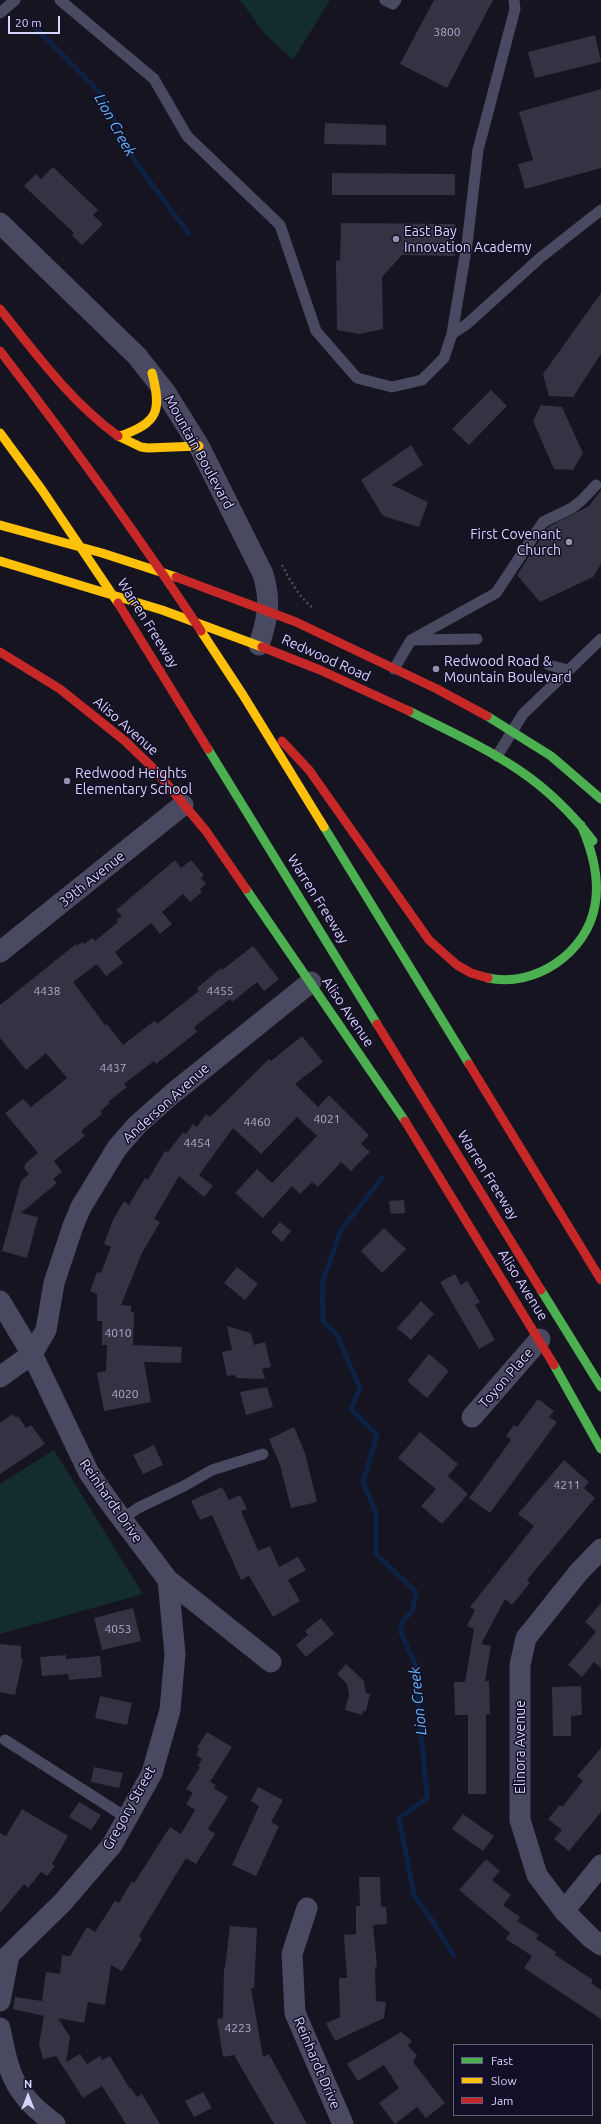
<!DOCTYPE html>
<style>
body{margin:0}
#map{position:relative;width:601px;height:2124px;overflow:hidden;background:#161421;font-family:Ubuntu,sans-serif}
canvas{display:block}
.legend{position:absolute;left:453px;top:2044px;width:140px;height:72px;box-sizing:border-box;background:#130f26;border:1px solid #625e7d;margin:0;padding:5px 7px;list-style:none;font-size:12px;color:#d9d4ff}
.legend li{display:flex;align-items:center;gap:8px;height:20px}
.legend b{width:20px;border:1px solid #625e7d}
.north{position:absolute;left:8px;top:2076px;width:40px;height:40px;-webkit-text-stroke:3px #130f26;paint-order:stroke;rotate:0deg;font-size:11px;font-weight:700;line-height:16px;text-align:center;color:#d9d4ff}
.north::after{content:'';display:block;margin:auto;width:14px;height:18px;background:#d9d4ff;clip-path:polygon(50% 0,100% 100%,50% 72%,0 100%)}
.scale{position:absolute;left:8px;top:16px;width:52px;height:18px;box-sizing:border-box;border:2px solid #d9d4ff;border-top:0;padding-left:5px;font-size:12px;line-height:14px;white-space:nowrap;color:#d9d4ff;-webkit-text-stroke:3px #130f26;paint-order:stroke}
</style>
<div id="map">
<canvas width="601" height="2124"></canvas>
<ul class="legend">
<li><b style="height:5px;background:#4caf50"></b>Fast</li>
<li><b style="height:5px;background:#ffc107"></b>Slow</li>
<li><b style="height:5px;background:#c62828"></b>Jam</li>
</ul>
<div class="north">N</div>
<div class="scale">20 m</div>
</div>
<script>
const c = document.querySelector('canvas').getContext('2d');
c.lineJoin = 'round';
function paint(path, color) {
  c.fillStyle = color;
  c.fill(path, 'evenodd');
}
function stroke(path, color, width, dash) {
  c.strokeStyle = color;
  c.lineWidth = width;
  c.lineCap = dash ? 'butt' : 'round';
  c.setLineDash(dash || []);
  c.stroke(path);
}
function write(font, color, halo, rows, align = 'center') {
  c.font = font + ' Ubuntu,sans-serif';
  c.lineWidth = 3;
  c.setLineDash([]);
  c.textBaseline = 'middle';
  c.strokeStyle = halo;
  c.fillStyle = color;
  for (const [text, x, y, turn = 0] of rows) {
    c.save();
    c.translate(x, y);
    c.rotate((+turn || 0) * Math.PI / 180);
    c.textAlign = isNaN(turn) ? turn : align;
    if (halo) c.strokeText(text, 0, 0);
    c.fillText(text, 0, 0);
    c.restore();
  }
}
paint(new Path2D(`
 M240,0H330L293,60L264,33Z
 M54,1450L143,1594L0,1634V1484Z`), '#132c2d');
stroke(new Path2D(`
 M31,23L103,96L134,160L189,234
 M383,1177L341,1230L322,1283L323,1321L337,1335L360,1388L351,1409L377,1435L363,1482L376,1513V1554L416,1592L412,1612L404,1619L400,1631L415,1663L427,1798L399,1818L414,1895L434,1923L454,1956`), '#0d2144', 5);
paint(new Path2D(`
 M434,0H493L447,88L400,64Z
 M595,35L601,62L535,78L528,52Z
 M601,89V168L525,189L518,164L533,160L519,112Z
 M325,123L386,125V145L324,144Z
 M53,167L98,210L93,215L103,224L82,245L72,235L74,233L24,186L36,174L41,179Z
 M332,173L455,174V195H332Z
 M341,223L455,224V256L402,255L382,277L383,329L360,334L337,330L336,261L340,260Z
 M601,293V354L573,397L549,396L543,374Z
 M491,390L507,406L469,445L452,429Z
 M541,405L562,407L583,453L573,470L554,469L533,421Z
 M411,445L423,465L392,485L428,502L419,527L383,516L361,480Z
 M601,490V564L593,577L540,602L517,575L548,527L589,506Z
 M175,860L181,868L191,860L204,875L201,878L206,884L200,889L202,892L190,902L183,894L162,912L172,924L160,934L151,923L115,952L123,963L106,976L97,964L73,982L105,1025L107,1024L123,1045L150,1024L155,1021L157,1024L199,991L197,988L221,968L222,970L253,946L279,979L264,991L257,982L232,1002L230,999L194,1027L197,1032L156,1064L154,1061L124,1084L127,1087L108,1102L109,1104L100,1111L102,1114L81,1131L85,1136L54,1161L62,1172L53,1179L57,1183L21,1213L38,1217L27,1258L2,1251L21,1181L29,1174L24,1168L26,1163L38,1153L5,1113L23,1099L31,1107L67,1078L46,1053L26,1070L0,1038V1005L76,944L77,946L82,942L84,944L92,938L95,941L118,922L116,920L122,916L116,910Z
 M302,1036L323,1062L295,1084L318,1107L329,1095L369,1135L361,1144L370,1152L351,1171L341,1162L318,1187L312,1182L300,1194L292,1186L263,1218L235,1193L257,1169L272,1183L317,1136L297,1117L261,1154L233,1128L199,1175L213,1186L204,1197L179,1176L154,1219L160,1222L142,1253L121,1305L131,1306V1312H134L133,1345L182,1347L181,1363L144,1362L151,1402L104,1411L97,1373L106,1371L107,1345H102V1321H97V1294L90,1291L97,1272L101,1273L111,1247L104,1244L113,1220L124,1201L129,1205L145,1178L148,1180L165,1151L168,1152L183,1132L186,1134L193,1124L197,1127L206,1114L210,1117L269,1059L271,1061Z
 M404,1200L405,1213L391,1214L389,1201Z
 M280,1222L291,1231L282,1242L271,1232Z
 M384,1228L406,1249L382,1273L361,1251Z
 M237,1267L258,1284L245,1300L224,1283Z
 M455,1274L461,1285L467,1281L480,1302L475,1305L495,1340L479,1349L440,1282Z
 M421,1301L434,1314L411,1340L397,1328Z
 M227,1326L251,1333L254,1345L265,1342L271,1367L262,1369L265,1379L236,1378L235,1375L227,1376L222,1352L232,1350Z
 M429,1354L449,1371L427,1398L407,1381Z
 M267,1387L273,1407L246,1415L240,1392Z
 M538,1399L554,1411L549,1417L557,1422L490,1513L469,1498L511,1440L506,1436L514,1425L517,1427Z
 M13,1414L16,1418L18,1416L26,1428L31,1425L45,1444L0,1474V1423Z
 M294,1427L305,1453L317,1502L291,1508L280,1465L269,1439Z
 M420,1432L458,1464L448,1476L468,1494L442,1524L421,1506L436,1489L398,1458Z
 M154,1445L163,1465L143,1474L133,1455Z
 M564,1460L589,1482L584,1488L595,1498L527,1580L530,1583L512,1605L505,1599L481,1644L491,1646L485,1681H489L490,1714L486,1715V1794H468V1715H455L454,1682H465L474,1629L467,1626L475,1610L470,1607L534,1526L518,1514Z
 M222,1487L229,1500L240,1495L247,1509L241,1511L258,1551L270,1546L279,1567L298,1557L306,1570L288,1580L300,1601L273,1617L249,1576L241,1580L212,1515L200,1520L191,1501Z
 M601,1603V1668L594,1662L582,1677L568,1665L596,1632L585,1622Z
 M133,1608L141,1641L102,1650L94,1618Z
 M321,1618L334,1634L306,1657L296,1645L308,1635L305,1631Z
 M0,1644L21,1646V1659H23L15,1695L0,1692Z
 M66,1655V1659L100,1656L102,1677L69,1680L68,1674L42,1676L40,1657Z
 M346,1664L364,1681L366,1693L370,1694L366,1711H363L362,1715L345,1710L349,1694L347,1684L337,1674Z
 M581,1686L582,1715L571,1716V1736H553L552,1687Z
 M100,1696L132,1703L127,1725L95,1718Z
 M207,1732L232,1747L210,1782L216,1785L214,1788L228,1797L208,1829L215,1834L196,1864L186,1858L139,1936L142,1939L122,1971L111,1965L105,2005L88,2002L84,2023L58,2018L70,2037L66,2062L80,2054L87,2064L100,2056L102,2060L110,2056L130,2089L131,2088L137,2097L142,2094L160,2124H126L102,2086L83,2098L56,2056L43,2059L39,2044L44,2016L13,2009L15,1997L42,2001L46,1972L60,1974L62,1955L70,1956L87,1927L95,1932L115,1901L119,1903L132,1881L134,1883L170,1827L181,1834L195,1810L186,1804L193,1793L186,1789L200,1767L198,1766L202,1759L196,1755L199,1749L197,1747Z
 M601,1748V1812L569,1851L554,1839L562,1830L548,1819L560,1805L562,1807L583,1781L577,1776Z
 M94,1767L123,1773L119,1788L91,1782Z
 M258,1787L283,1800L271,1822L279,1826L256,1876L232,1865L259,1806L251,1801Z
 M79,1802L101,1815L91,1830L69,1817Z
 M22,1809L68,1836L52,1864L55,1866L47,1876L41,1872L28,1888L24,1884L0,1913V1833L6,1836Z
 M463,1814L494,1836L483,1851L452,1829Z
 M486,1859L500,1871L492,1880L511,1895L503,1905L520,1917L517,1921L539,1935L536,1939L556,1952L555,1955L593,1980L591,1983L601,1990V2019L524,1968L532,1956L506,1939L510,1933L459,1890Z
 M359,1877H380L381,1907H386L387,1924L373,1925L377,1967H375L376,2001L386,2002L384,2018L335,2041L326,2023L340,2017L339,1978H347L344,1935L356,1934V1906H360Z
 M230,1926L257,1928L254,1988H251L263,2057L269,2054L307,2124H274L234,2055L223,2057L217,2019L223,2018L224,1968H225Z
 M401,2032L412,2041L408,2046L417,2055L413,2062L445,2103L426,2118L417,2107L395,2124L379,2103L399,2088L384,2065L358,2081L347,2064Z
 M203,2092L212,2108L194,2117L185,2101Z`), '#343243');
stroke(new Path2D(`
 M282,565C290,580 298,596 312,607`), '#44505f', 2.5, [2, 3]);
stroke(new Path2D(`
 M60,0L154,79L187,136L280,225L316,331L357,378L392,387L422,380L444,358L452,334L467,324L540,258L601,210
 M385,0L393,4L396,0
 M0,13L15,0
 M452,334L467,244L478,150L515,9L514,0
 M412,640L477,639
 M549,665L568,670
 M394,669L411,640L496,593L543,522L572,508L582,500L596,485
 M497,756L523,714L601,639
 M122,1519L138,1508L184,1486L212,1470L263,1454
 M5,1740L127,1818`), '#4a4962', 11);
stroke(new Path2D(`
 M0,223L137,356L166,393L199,446L263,574C271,600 268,618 259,645
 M0,952L183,805
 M0,1301L32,1354L89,1473L110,1503L168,1580L271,1662
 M0,1377L32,1354L46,1330L54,1283L73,1226L81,1207L117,1148L137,1125L172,1094L311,982
 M472,1417L540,1339
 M601,1549L578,1573L526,1638L520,1665V1820L537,1875L564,1911L591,1938L601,1945
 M307,1908L292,1954L295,2013L343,2124
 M564,1911L601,1865
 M0,2001L9,1955L63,1902L112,1845L152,1773L170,1710L175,1654L168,1580
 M0,2028C9,2075 14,2094 55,2124`), '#4a4962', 21);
stroke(new Path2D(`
 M409,711C485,749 540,771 593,841
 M487,716L551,756L601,799
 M208,749L377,1024
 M324,827L469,1064
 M246,889L405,1121
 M488,978C535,988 587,953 595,905C600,878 592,850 581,825
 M541,1290L601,1387
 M554,1365L601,1449`), '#4caf50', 9);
stroke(new Path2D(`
 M0,433L42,490L118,603
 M118,436L141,447L148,448L199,446
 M120,436C158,423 162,411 152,373
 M0,525L102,553L176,577
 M0,561L162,610L262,647
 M201,631L243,695L324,827`), '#ffc107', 9);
stroke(new Path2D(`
 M0,309C36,354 71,402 118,436
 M0,351C71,443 137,534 201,631
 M176,577L296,622L437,689L487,716
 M118,603L208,749
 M262,647L320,670L409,711
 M0,652L60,689L125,741L155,770L206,831L246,889
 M282,741L309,770L429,940L457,965L471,973L488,978
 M377,1024L541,1290
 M469,1064L601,1280
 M405,1121L554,1365`), '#c62828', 9);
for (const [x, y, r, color] of [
 [396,239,4,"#9591b1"],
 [569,542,4,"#9591b1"],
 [436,669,4,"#9591b1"],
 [67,781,4,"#9591b1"]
]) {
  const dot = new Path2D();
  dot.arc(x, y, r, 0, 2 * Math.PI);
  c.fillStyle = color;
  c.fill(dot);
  stroke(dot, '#130f26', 1.5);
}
write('12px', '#b0acd0', null, [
 ["3800",447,32],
 ["4438",47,991],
 ["4455",220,991],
 ["4437",113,1068],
 ["4021",327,1119],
 ["4460",257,1122],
 ["4454",197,1143],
 ["4010",118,1333],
 ["4020",125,1394],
 ["4211",567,1485],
 ["4053",118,1629],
 ["4223",238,2028]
]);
write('14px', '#d9d4ff', '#130f26', [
 ["East Bay",404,231],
 ["Innovation Academy",404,247],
 ["First Covenant",561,534,"right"],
 ["Church",561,550,"right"],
 ["Redwood Road &",444,661],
 ["Mountain Boulevard",444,677],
 ["Redwood Heights",75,773],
 ["Elementary School",75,789]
], 'left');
write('14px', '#d9d4ff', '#130f26', [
 ["Mountain Boulevard",199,452,61],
 ["Warren Freeway",148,623,58],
 ["Redwood Road",326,658,24],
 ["Aliso Avenue",126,726,41],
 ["39th Avenue",92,879,-39],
 ["Warren Freeway",318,899,58],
 ["Aliso Avenue",348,1012,56],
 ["Anderson Avenue",166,1103,-42],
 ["Warren Freeway",488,1175,58],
 ["Aliso Avenue",523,1285,58],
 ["Toyon Place",506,1378,-49],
 ["Reinhardt Drive",111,1501,55],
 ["Elinora Avenue",520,1747,-90],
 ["Gregory Street",129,1808,-61],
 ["Reinhardt Drive",317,2063,67]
]);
write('italic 15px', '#62b6ff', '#130f26', [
 ["Lion Creek",115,125,61],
 ["Lion Creek",418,1701,-96]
]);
</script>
